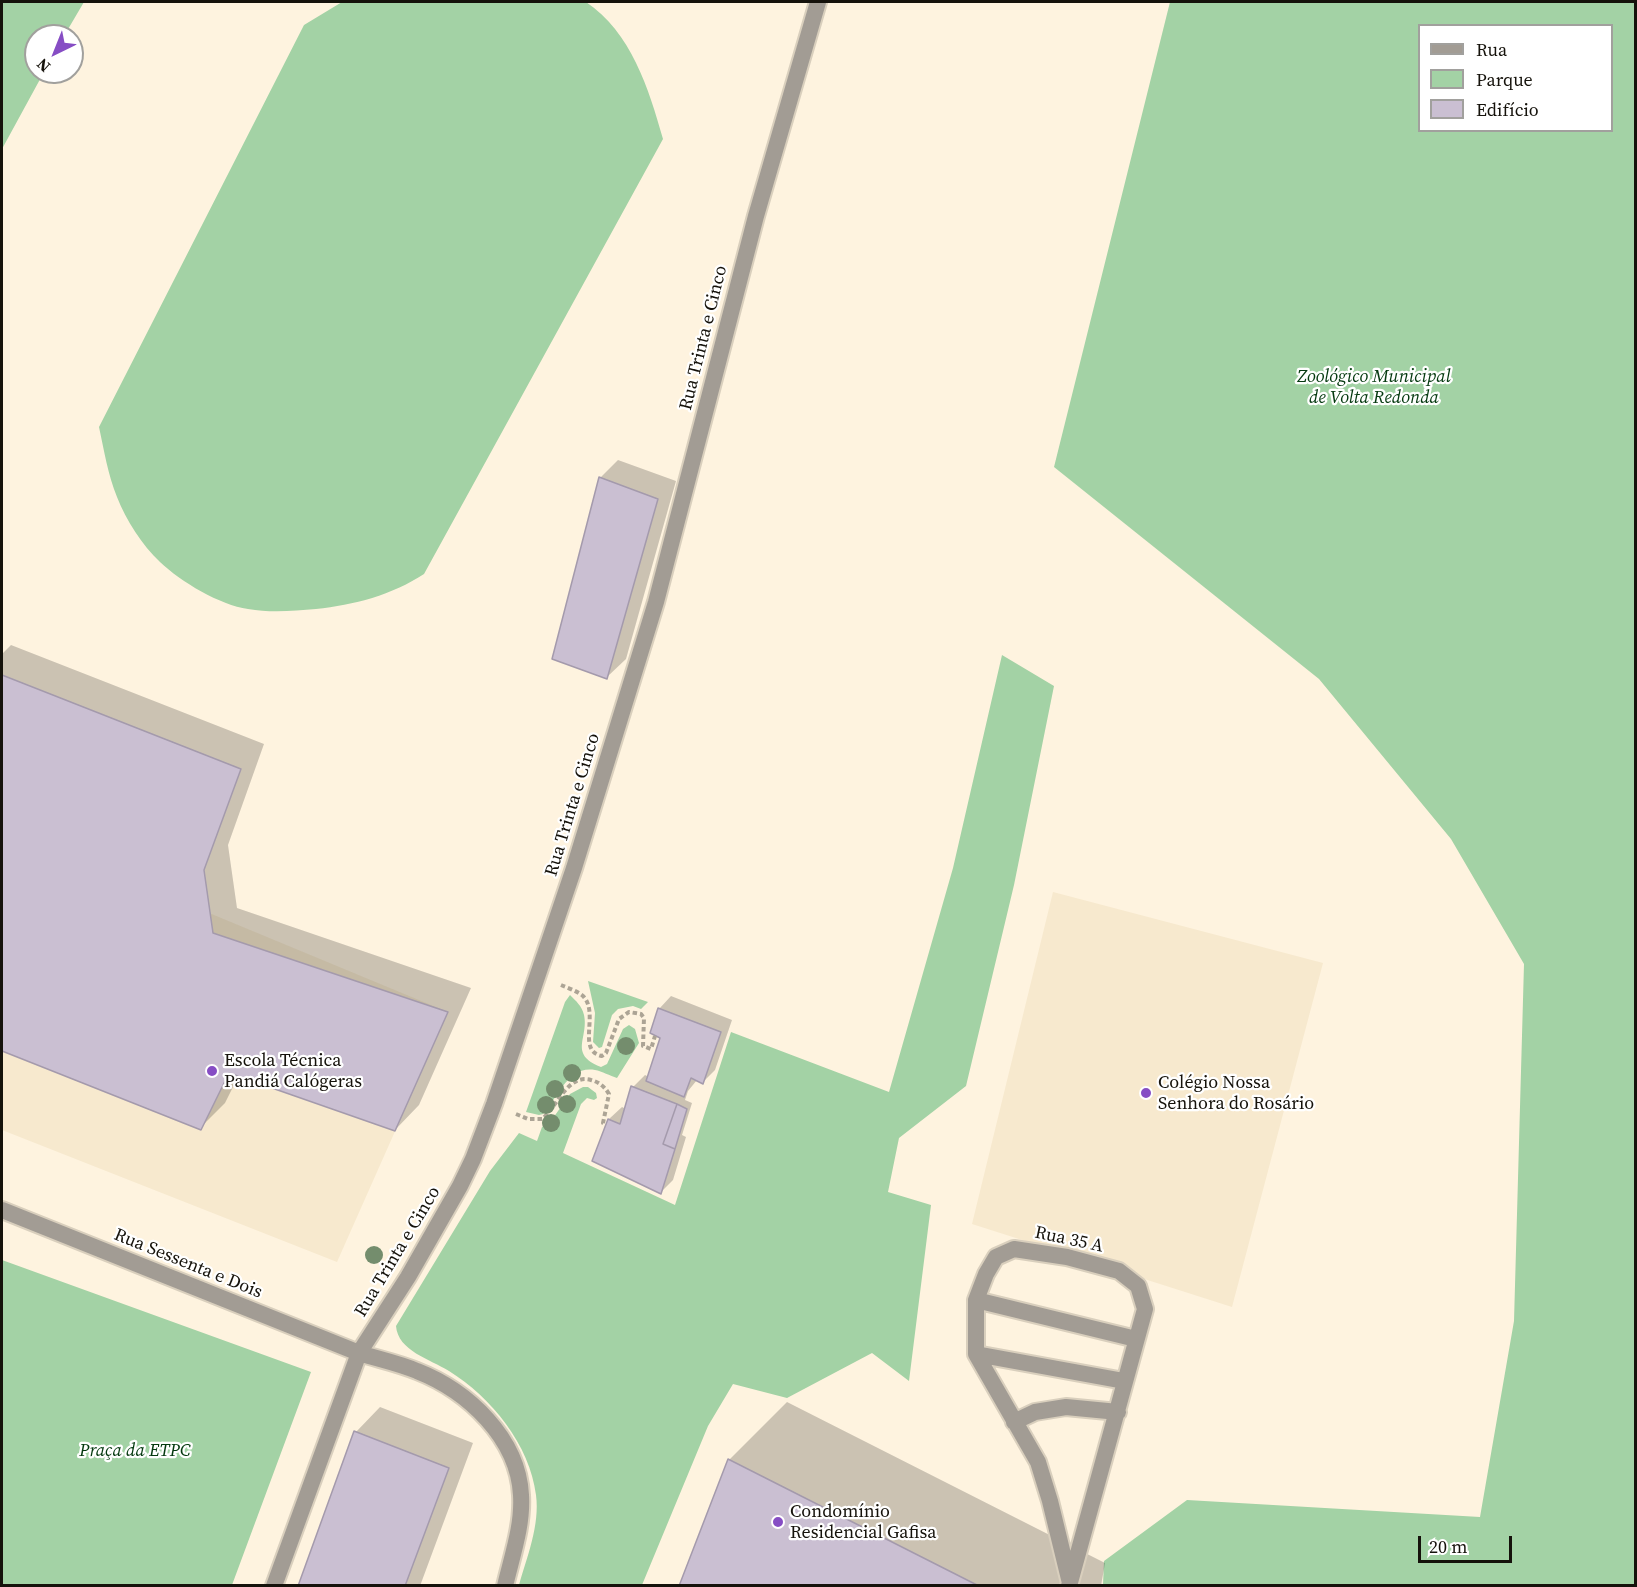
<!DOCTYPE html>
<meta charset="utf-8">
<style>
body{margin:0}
#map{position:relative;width:1637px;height:1587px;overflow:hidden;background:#fef3df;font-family:"Source Serif 4",serif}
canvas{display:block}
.frame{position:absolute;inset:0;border:3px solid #15120b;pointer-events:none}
.legend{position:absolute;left:1418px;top:24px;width:195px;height:108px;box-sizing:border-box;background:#fff;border:2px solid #a1a09d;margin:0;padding:8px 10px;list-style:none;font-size:18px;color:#15120b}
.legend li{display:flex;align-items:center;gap:12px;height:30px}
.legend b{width:30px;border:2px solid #a1a09d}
.north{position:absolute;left:24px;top:24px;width:60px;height:60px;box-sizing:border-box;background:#fff;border:2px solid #a1a09d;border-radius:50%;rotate:223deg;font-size:16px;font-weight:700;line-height:24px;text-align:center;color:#15120b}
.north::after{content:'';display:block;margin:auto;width:21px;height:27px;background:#864dc4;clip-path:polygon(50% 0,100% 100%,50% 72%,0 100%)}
.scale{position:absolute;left:1418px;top:1536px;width:94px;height:27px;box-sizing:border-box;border:3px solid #15120b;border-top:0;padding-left:8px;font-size:18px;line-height:21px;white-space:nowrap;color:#15120b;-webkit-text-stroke:4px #fff;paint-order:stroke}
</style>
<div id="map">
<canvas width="1637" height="1587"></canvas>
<div class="frame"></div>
<ul class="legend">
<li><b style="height:8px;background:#a29c94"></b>Rua</li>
<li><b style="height:16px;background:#a3d2a5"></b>Parque</li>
<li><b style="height:16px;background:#cabfd2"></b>Edifício</li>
</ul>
<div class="north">N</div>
<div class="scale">20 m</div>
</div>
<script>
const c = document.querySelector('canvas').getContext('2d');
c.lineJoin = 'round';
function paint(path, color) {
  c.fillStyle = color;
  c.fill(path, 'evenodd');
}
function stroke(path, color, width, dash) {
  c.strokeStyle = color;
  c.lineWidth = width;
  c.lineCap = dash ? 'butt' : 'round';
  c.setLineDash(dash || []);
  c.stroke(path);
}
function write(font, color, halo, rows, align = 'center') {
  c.font = font + ' "Source Serif 4",serif';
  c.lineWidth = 4.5;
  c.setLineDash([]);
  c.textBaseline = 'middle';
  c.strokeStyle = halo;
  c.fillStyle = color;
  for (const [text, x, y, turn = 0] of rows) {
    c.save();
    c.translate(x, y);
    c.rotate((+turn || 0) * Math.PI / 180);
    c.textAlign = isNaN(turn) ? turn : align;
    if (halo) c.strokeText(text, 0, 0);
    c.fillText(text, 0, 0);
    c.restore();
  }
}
paint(new Path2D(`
 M2,827L448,1012L337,1262L2,1130Z
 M1053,892L1323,963L1232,1307L972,1224Z`), '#f7e9ce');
paint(new Path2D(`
 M2,2H84L64,36H36V72H44L2,149Z
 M342,2H586C631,32 649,89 663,139L424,574C392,595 354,605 316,609C294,611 270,613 248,609C220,605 181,582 160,562C142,545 126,520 117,497C108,475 104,450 99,427L304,25Z
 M1170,2H1635V1585H1103L1104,1561L1187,1500L1480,1517L1514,1321L1524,964L1451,839L1319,679L1054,467ZM1420,26H1612V130H1420Z
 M1002,655L1054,686L1014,885L966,1086L899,1138L888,1192L931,1205L909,1381L872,1353L787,1398L733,1384L708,1426L642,1585H519C527,1557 540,1525 536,1495C530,1445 491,1397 449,1371C430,1359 398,1351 396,1326L490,1171L519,1133L537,1141L542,1127L551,1121L570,1094L583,1087H588L596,1093L597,1098L594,1100L587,1098L581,1104L563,1153L675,1205L731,1032L889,1092L953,868Z
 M588,981L648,1002L641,1009L633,1006L618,1009L612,1015L602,1047L599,1048L593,1042L595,1013Z
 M570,995C576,1001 582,1006 584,1015C589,1038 568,1054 601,1067L607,1064L623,1029L629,1025L635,1029L639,1043L617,1078C610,1076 602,1071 595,1070C568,1065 557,1099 543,1114L539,1115L526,1112L565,1002Z
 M2,1260L311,1372L232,1585H2Z`), '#a3d2a5');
paint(new Path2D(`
 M618,460L676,481L626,659L607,677L600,478Z
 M11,645L264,744L228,845L237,908L471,988L419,1105L395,1130L239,1075L225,1103L200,1128L2,1049V654Z
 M671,996L732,1020L715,1070L703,1082L697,1080L688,1091L685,1100L692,1103L682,1135L686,1137L673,1180L661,1192L594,1160L609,1119L622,1107L626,1109L633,1087L645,1075L649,1077L661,1038L659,1009Z
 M787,1402L1105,1563L1101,1586H680L729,1460Z
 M380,1407L473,1443L420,1586H299L356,1432Z`), '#0003');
const building = new Path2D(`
 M599,477L658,499L607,679L552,659Z
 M2,675L241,769L204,870L213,933L448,1012L395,1131L229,1073L201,1130L2,1051Z
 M658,1008L721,1032L703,1084L691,1078L684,1097L646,1081L660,1038L650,1033Z
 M631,1086L677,1104L663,1144L675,1149L661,1194L592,1161L608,1119L620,1124Z
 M677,1104L687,1109L675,1149L663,1144Z
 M354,1431L449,1468L405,1586H298Z
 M728,1459L979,1586H679Z`);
paint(building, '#cabfd2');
stroke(building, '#a49aac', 1.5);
const minor = new Path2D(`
 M2,1210L359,1353C378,1359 398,1363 417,1371C468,1391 518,1438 521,1495C523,1525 512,1556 505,1586
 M976,1300L1136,1339
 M976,1354L1124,1381
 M1014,1422L1035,1412L1066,1407L1118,1412
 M274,1586L359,1353L408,1277L460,1186L473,1159L494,1104L574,868L656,602L756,216L818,2
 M1069,1586L1145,1309L1138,1286L1119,1271L1067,1257L1014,1249L996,1257L986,1274L976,1300V1354L1038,1462L1050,1501L1070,1583`);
stroke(minor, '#d9cfbd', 20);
stroke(new Path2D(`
 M561,985C568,988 577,991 583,996C600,1013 576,1051 602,1056L606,1053L619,1019L629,1012L641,1014L644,1018L643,1046L651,1049L655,1036
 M516,1114L528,1119H542C557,1107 568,1073 591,1080C599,1082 605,1087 609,1094L603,1123L606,1125`), '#aca495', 4, [4.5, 3]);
stroke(minor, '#a29c94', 16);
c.fillStyle = '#748d6d';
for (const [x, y] of [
 [626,1046],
 [572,1073],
 [555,1089],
 [567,1104],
 [546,1105],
 [551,1123],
 [374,1255]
]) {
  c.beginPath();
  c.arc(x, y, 9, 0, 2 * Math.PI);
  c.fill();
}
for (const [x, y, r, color] of [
 [212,1071,6,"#864dc4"],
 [1146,1093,6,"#864dc4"],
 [778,1522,6,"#864dc4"]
]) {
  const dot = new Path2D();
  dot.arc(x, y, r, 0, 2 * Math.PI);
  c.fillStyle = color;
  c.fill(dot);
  stroke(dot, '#fff', 2);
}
write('18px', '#15120b', '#fff', [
 ["Rua Trinta e Cinco",704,338,-76],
 ["Rua Trinta e Cinco",573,805,-73],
 ["Rua 35 A",1069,1240,12],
 ["Rua Trinta e Cinco",398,1252,-59],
 ["Rua Sessenta e Dois",188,1264,22]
]);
write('italic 18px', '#04390f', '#fff', [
 ["Zoológico Municipal",1374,377],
 ["de Volta Redonda",1374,398],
 ["Praça da ETPC",135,1451]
]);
write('18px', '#15120b', '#fff', [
 ["Escola Técnica",224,1061],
 ["Pandiá Calógeras",224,1082],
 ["Colégio Nossa",1158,1083],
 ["Senhora do Rosário",1158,1104],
 ["Condomínio",790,1512],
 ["Residencial Gafisa",790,1533]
], 'left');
</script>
